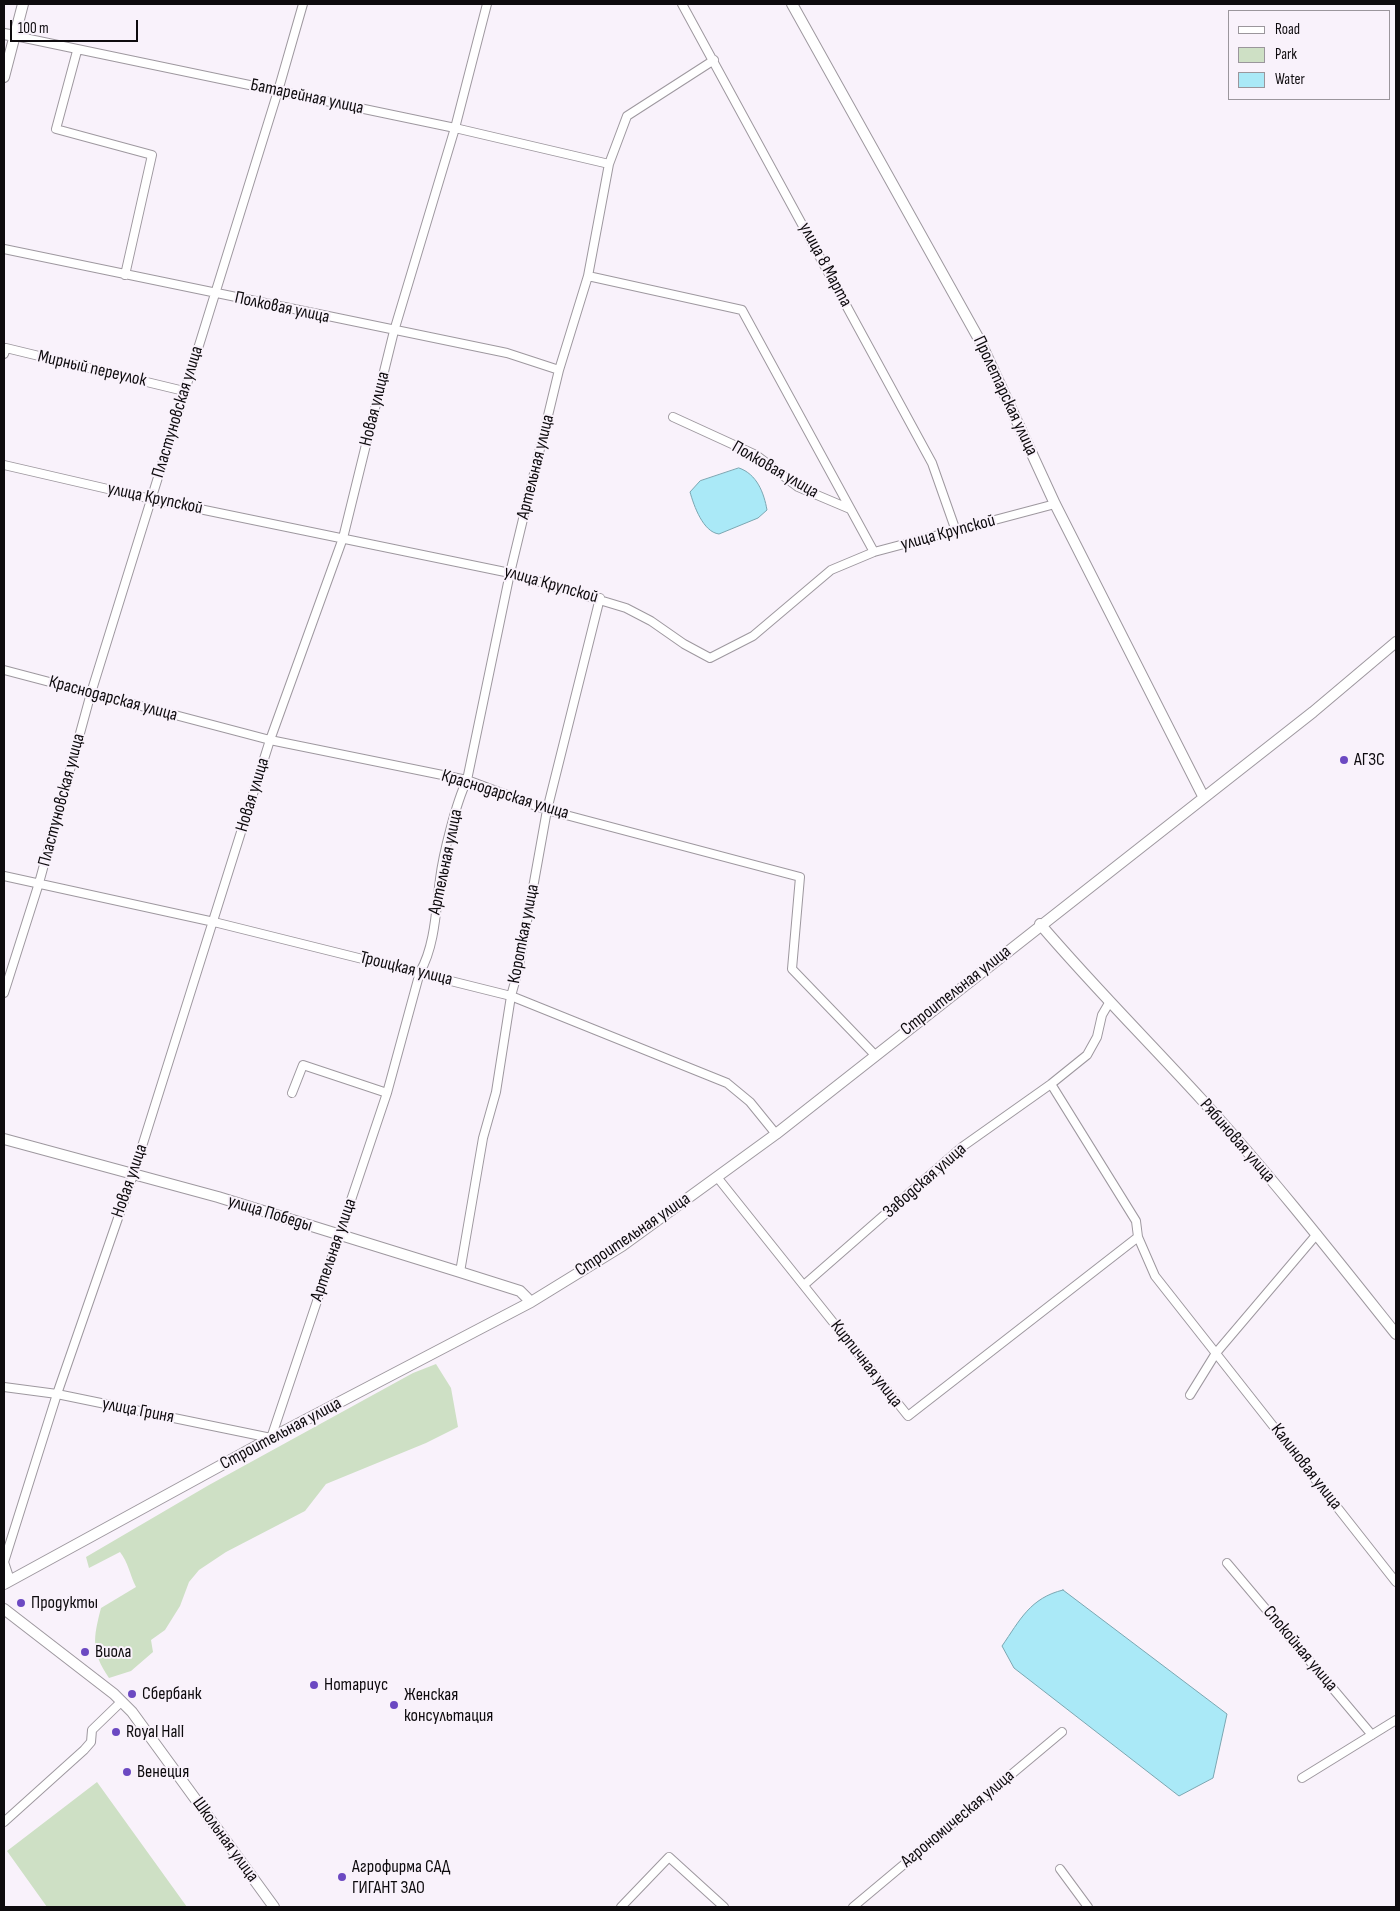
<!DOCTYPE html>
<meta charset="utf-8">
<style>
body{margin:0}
#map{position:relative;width:1400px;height:1911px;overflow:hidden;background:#f9f2fb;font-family:"Sofia Sans Condensed",sans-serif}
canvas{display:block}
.frame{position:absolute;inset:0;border:5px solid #0e0b0e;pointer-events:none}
.legend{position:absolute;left:1228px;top:10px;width:162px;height:90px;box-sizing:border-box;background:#f9f2fb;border:1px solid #9b969c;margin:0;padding:6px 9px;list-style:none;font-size:15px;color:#0e0b0e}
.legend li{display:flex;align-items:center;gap:10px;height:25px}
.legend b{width:25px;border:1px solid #9b969c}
.scale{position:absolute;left:10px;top:20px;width:128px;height:22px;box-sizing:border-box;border:2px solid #0e0b0e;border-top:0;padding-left:6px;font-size:15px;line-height:18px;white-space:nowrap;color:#0e0b0e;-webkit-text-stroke:4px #f9f2fb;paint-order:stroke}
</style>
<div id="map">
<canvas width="1400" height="1911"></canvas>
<div class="frame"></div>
<ul class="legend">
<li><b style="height:6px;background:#fff"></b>Road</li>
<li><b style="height:14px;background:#cee0c5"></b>Park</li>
<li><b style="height:14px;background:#aae9f7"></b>Water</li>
</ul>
<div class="scale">100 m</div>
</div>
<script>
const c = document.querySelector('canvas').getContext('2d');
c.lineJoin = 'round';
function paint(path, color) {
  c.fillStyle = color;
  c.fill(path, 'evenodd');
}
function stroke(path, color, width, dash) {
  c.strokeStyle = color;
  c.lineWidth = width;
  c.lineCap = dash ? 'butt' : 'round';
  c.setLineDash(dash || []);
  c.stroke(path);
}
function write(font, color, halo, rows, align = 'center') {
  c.font = font + ' "Sofia Sans Condensed",sans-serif';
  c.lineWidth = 4;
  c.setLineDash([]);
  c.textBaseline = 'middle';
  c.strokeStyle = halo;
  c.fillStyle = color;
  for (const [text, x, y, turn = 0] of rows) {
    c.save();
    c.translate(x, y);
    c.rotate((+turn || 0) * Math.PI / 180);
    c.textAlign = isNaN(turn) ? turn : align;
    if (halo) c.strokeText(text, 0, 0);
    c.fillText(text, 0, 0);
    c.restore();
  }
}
paint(new Path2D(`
 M436,1364L451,1388L458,1427L426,1443L326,1484L305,1511L226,1552L199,1570L189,1582L180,1606L165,1630L151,1640L153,1652L131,1671L109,1678C91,1651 93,1639 101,1608L136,1587C130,1575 128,1562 120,1552L89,1568L86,1557L209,1485L413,1373Z
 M97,1782L187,1907H47L7,1851Z`), '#cee0c5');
const water = new Path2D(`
 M739,468C757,474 764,493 767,510L758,518L719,534C703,532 694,506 690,492L700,481Z
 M1063,1590L1227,1714L1213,1778L1179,1796L1014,1668L1002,1646C1020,1620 1030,1598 1063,1590Z`);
paint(water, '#aae9f7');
stroke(water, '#7ba6b1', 1);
const minor = new Path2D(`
 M682,4L932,463L956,531
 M15,36L455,128L609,164
 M77,51L56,129L152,155L125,275
 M4,249L507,353L559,370
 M588,276L742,310L874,552
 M4,354L6,348L184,391
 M673,417L756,455L798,487L850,509
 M4,465L151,499L510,573L626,608L651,621L684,644L710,658L753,636L831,570L874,552L1055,504
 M4,670L270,740L467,780L547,810L800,877L792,969L875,1055
 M4,876L214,922L511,996L727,1083L750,1102L776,1134
 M4,993L39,883L91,693L278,91L303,4
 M1051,1084L1136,1221L1138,1237L1155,1276L1396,1582
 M292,1093L303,1065L387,1093
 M717,1177L908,1416L1138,1237
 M460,1272L483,1138L496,1092L511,996L518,971L547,810L600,598
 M804,1285L962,1147L1051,1084L1087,1055L1097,1037L1102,1015L1109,1003
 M4,1387L57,1394L271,1438L387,1093L420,972C435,946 436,909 440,879C443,854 456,803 467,780L510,573L559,370L588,276L609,164L627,116L714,60
 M1190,1395L1216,1353L1317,1234
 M1227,1563L1372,1735
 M10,1580L4,1562L57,1394L133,1175L270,740L343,538L394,331L455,128L487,4
 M1302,1778L1396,1720
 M4,1822L84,1750L91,1742L92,1730L122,1701
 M1060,1869L1088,1907
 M621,1907L669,1857L724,1907
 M853,1907L1062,1732`);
const tertiary = new Path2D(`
 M792,4L980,341L1055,504L1203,796
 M4,34L15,36
 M4,77L23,4
 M1040,924C1092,985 1148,1041 1202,1100C1270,1175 1333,1255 1396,1334
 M4,1139L218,1197L460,1272L520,1291L531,1302
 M4,1584L271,1438L531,1302L622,1246L776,1134L1313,712L1396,642
 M4,1609L114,1694L132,1712L274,1907`);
stroke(minor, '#9e989f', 10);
stroke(tertiary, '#9e989f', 12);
stroke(minor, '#fff', 8);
stroke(tertiary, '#fff', 10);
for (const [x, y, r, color] of [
 [1344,760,5,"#6c49c2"],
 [21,1603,5,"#6c49c2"],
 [85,1652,5,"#6c49c2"],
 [314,1685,5,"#6c49c2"],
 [132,1694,5,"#6c49c2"],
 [394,1705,5,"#6c49c2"],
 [116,1732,5,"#6c49c2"],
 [127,1772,5,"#6c49c2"],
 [342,1877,5,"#6c49c2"]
]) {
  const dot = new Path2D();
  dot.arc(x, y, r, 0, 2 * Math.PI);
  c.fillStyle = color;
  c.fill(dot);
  stroke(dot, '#f9f2fb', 2);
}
write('18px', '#0e0b0e', '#f9f2fb', [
 ["Батарейная улица",307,97,12],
 ["улица 8 Марта",825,265,62],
 ["Полковая улица",282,308,12],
 ["Мирный переулок",92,369,13],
 ["Пролетарская улица",1005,396,65],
 ["Новая улица",375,409,-76],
 ["Пластуновская улица",178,412,-73],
 ["Артельная улица",536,467,-76],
 ["Полковая улица",775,470,30],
 ["улица Крупской",155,499,12],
 ["улица Крупской",948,533,-15],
 ["улица Крупской",551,585,16],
 ["Краснодарская улица",113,699,15],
 ["Новая улица",253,795,-73],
 ["Краснодарская улица",505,795,17],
 ["Пластуновская улица",62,800,-75],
 ["Артельная улица",446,862,-78],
 ["Короткая улица",524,934,-79],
 ["Троицкая улица",406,969,14],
 ["Строительная улица",956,991,-38],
 ["Рябиновая улица",1237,1141,49],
 ["Новая улица",130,1181,-71],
 ["Заводская улица",925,1181,-41],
 ["улица Победы",270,1214,17],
 ["Строительная улица",633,1235,-34],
 ["Артельная улица",334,1250,-71],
 ["Кирпичная улица",866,1364,52],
 ["улица Гриня",138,1411,11],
 ["Строительная улица",281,1434,-28],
 ["Калиновая улица",1306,1467,52],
 ["Спокойная улица",1300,1649,50],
 ["Агрономическая улица",958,1819,-40],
 ["Школьная улица",225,1840,54]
]);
write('18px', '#0e0b0e', '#f9f2fb', [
 ["АГЗС",1354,760],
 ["Продукты",31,1603],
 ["Виола",95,1652],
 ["Нотариус",324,1685],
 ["Сбербанк",142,1694],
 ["Женская",404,1695],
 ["консультация",404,1716],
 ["Royal Hall",126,1732],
 ["Венеция",137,1772],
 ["Агрофирма САД",352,1867],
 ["ГИГАНТ ЗАО",352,1888]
], 'left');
</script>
